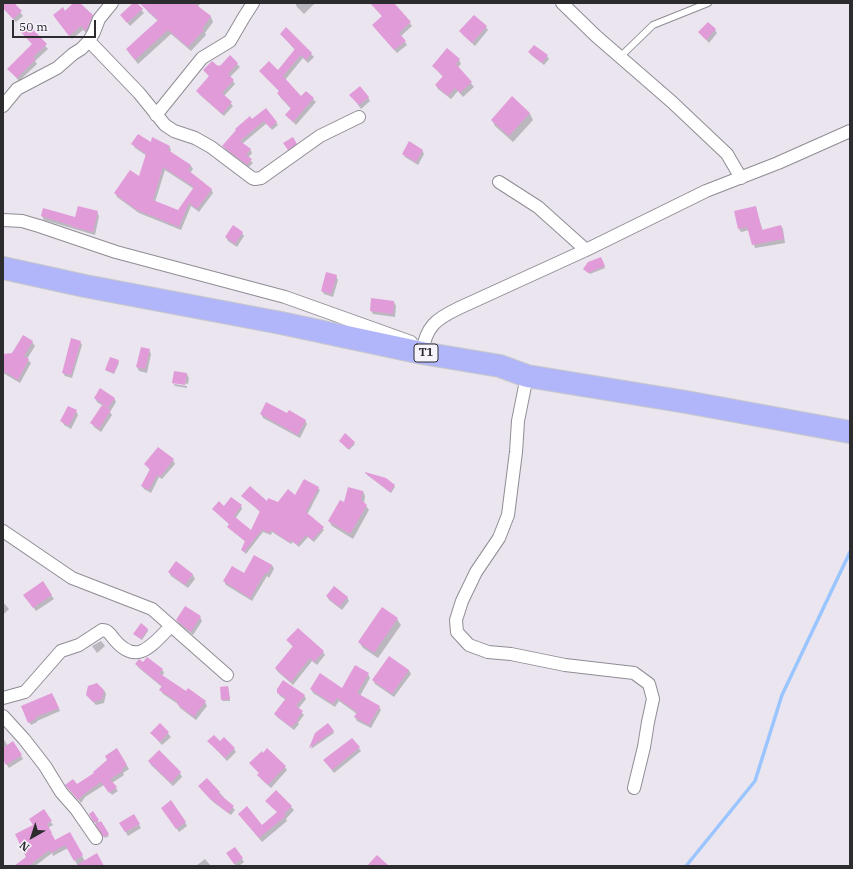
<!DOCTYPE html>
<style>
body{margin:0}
#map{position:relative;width:853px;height:869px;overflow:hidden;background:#eae5ef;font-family:"IBM Plex Serif",serif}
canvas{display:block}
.frame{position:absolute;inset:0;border:4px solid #2c2b2e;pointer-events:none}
.north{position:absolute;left:12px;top:817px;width:40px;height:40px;-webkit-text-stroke:3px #f7f3fc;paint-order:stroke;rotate:219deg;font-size:11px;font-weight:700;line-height:16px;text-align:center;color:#2c2b2e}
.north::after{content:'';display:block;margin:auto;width:14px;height:18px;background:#2c2b2e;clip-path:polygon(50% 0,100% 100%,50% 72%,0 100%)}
.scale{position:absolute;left:12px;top:20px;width:84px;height:18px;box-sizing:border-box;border:2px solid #2c2b2e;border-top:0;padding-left:5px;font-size:12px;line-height:14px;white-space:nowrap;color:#2c2b2e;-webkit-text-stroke:3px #f7f3fc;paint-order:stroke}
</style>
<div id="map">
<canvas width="853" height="869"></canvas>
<div class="frame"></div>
<div class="north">N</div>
<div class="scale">50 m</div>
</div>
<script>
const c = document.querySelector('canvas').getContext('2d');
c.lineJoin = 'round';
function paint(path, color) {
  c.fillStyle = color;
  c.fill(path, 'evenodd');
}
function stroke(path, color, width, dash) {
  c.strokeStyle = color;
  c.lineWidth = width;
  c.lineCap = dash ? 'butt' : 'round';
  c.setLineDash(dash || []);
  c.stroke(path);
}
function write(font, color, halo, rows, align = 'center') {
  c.font = font + ' "IBM Plex Serif",serif';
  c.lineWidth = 3.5;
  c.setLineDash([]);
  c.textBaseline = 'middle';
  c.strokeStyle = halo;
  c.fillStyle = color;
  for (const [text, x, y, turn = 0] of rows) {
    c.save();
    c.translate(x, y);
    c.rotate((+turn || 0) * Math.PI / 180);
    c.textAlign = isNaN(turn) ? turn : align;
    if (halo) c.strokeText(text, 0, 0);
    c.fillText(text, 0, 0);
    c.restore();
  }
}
paint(new Path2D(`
 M3,3H17L15,5L23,16L16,22L3,8Z
 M74,3H79L92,16L94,19L88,34L83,30L72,39L56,19Z
 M135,3L144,13L130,26L121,15Z
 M149,3H201L197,7L211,17L213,22L205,33L206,35L191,51L171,34L138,64L127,50L158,21L148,12L145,7Z
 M295,3H315L304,14L297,7Z
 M370,3H394L412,26L401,36L407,45L397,53L376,29L383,17Z
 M27,25L48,49L35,61L37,64L19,81L9,69L33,45L21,31Z
 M486,27L488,30L475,46L463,35L461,32Z
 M286,29L314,57L308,63L303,58L285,80L301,98L306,92L316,102L296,125L286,115L291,109L280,97L278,93L280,92L260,71H278L295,50L281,34Z
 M715,30L717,33L709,43L699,32Z
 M530,52L547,56L549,59L544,65L531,55Z
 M230,57L240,67L230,77L235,84L224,96L233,106L224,116L200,95L197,91L210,77L204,70L220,68Z
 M459,60L461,64L458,67L474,87L463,97L458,91L451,99L438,89L436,85L443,77L433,66Z
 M351,95L368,97L370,101L361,109Z
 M512,98L530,114L533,120L513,142L495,126L492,120Z
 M266,109L278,125L272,130L267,123L242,144L250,149L252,153L248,158L253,163L249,167L226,150L224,146Z
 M292,138L298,148L290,153L284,143Z
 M151,143L169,146L171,150L170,153L191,166L193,169L190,173L211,189L213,193L199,212L191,206L181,230L139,213L117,197L115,193L139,178L147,156L135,148L133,144ZM165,170L194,189L178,211L155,202Z
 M422,150L424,154L418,165L405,157L403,154Z
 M755,207L763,231L781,226L783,229L785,243L755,248L749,230L741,232L739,229Z
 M44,209L76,218L97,212L99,216L95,235L44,220L42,216Z
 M242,233L244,236L237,247L228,241L226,237Z
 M602,260L605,268L590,274L584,269Z
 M336,276L338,280L333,297L324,294L322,291Z
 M394,302L396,306L395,317L373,314L371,311Z
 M32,342L35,346L27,359L31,363L20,383L3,373V355L13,354Z
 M80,342L82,345L72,378L65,376L63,373Z
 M149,350L151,354L147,373L139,371L137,367Z
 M118,361L119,363L114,374L107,371L106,370Z
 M187,374L189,378L188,384L174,382V384L187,386V388L175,386L173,383Z
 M95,398H114L116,402L110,412L112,415L101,432L94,427L92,423L103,406L97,402Z
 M76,411L78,415L71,429L64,425L62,421Z
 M261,414H288L305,420L307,424L300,438L263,418Z
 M341,442L354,443L355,444L349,450Z
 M173,460L175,464L162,479L159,477L151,493L144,489L142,486L150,470L145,464Z
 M366,474L385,479L395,487L391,493Z
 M318,488L320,490L307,515L324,530L314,542L308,537L299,547L293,542L291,544L272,532L271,535L263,532L246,554L242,550L246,542L230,529L228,527L230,525L213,509L241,506L242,509L235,519L251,532L260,512L243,496L268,503L278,504Z
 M363,491L365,496L364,503L369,510L353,539L332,526L329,521L345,504Z
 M254,556L272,565L274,569L269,578L267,576L252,601L226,585L224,581L244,575Z
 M177,563L193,575L195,579L188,588L171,576L169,572Z
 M51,595L54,599L36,611L27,599Z
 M327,596L347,597L349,601L342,610L329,600Z
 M3,602L9,609L3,615Z
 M200,617L202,621L193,635L179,624L177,620Z
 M397,619L401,625L378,658L363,648L359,642Z
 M148,629V631L142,640L135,635Z
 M287,640L323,652L325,655L317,665L312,661L293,685L278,672L276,669L293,647Z
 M101,641L105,646L97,653L92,646Z
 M136,664L162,669L164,673L162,676L187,692L205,702L207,706L196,720L180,708L178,704L163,694L160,690L162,687L139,668Z
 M409,670L411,674L394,697L375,684L373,680Z
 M368,674L370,678L360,696L379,707L381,710L371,728L357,721L355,717L357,714L339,701L335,707L313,693L311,689H342Z
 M228,687L230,701H223L222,700Z
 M104,690L106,694L104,703L96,705L87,695Z
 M278,692L304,695L306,699L298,709L304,715L298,723L299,724L294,730L277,717L275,714L286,700L280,696Z
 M54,697L60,711L37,721V722L31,725L29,722Z
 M160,724L171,737L162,745L151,733Z
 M333,731L334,733L311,749L316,733Z
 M3,738L8,746L13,743L23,759L9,768L3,759Z
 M209,742L220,743L234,749L236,752L227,761Z
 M359,748L361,751L334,773L325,761Z
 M117,750L129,769L123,773L124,775L112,783L118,791L112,795L104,785L85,797L81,803L69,788L77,785L95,774Z
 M149,761L180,773L182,777L173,786L151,765Z
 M250,763L285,767L287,770L271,788L261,779L258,775L260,774Z
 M201,789L219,792L235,810L231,815L213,802Z
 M276,792L294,810L286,819L287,821L262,842L242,818L262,826L278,813L267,801Z
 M165,812L185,822L187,826L179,832Z
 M93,813L99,823L101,822L109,836L105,838L90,814Z
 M134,816L141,828L128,836L120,823Z
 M51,822L53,825L48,828L55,842L69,834L85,861L101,866H78L68,848L53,856L52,853L35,866H15L27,857L16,834Z
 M235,848L244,862L239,866H236L228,853Z
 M205,859L211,866H196Z`), '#0003');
stroke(new Path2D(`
 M686,866L755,781L782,695L850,552`), '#9bc5ff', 3.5);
paint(new Path2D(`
 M3,3H14L22,11L13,19L3,8Z
 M73,3H80L93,15L86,31L81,26L69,36L53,15L63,7L65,11Z
 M133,3H137L143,9L127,23L120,15Z
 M139,3H194L211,16L202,29L204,30L188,47L168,30L135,60L126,49L158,20Z
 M370,3H394L411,22L399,33L406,41L394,50L372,25L382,16Z
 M474,15L487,26L472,43L459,31Z
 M708,22L716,29L706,40L698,32Z
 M27,23L47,44L33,57L36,59L17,78L7,69L32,44L19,30Z
 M286,27L312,53L306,60L301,55L283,76L301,96L306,91L314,98L293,122L285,115L291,108L277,93L279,91L259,71L269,61L278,70L295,49L280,34Z
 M534,45L548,55L542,63L528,52Z
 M447,48L460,59L456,64L472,82L460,93L455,88L448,96L435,85L443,76L432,66Z
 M230,55L238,63L228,74L234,80L222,93L232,102L222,114L196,91L209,76L203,70L212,61L218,66L219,65L220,66Z
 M360,86L369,97L359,105L349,95Z
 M512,96L530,113L509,136L491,120Z
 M266,108L277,122L270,128L264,121L240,141L251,149L246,155L252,159L247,165L222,146L236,130L235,129L250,116L252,119Z
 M138,134L151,142L152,137L170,146L168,150L191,165L188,170L212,189L197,209L189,203L179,227L137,210L114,193L130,170L139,176L146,154L131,144ZM163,167L194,187L178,210L153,200Z
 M293,137L297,144L288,150L283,143Z
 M409,141L423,150L416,162L402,154Z
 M78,206L98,211L93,232L73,227V226L41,216L43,208L75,217Z
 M756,206L762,230L781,225L784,239L752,245L747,227L738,229L734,211Z
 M233,225L243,232L235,244L225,237Z
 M601,257L605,266L588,273L583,269L588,262Z
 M326,272L337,275L331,294L321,291Z
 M371,298L394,301L393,314L370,311Z
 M23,335L33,341L24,356L29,359L18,380L3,371V354L12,353Z
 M71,338L81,341L71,375L62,373Z
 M141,347L150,349L145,369L136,367Z
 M110,357L119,360L114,373L105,370Z
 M174,371L187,373L185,385L172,383Z
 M100,388L115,398L108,408L94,398Z
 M266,402L287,413L289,410L306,420L298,435L260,414Z
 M102,405L111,410L99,429L90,423Z
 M68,406L77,410L69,426L60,421Z
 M345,433L355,442L348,449L339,441Z
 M158,447L174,459L160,477L157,475L149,490L141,486L150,469L144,464Z
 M365,472L386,478L395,485L390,492L365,473Z
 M304,479L319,487L306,512L324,527L312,540L306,535L297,545L291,540L289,542L271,530L270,533L262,530L244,552L241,550L245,541L227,527L229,524L212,509L219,501L224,506L231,497L242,505L234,516L251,530L260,511L241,496L250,486L267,501L268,498L278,502L288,489L295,495Z
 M348,487L363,491L361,500L367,505L350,534L328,521L340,500L344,502Z
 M254,555L272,565L267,574L265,573L250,598L223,581L232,566L244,573Z
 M176,561L193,574L185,585L168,572Z
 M43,581L52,595L33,608L23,595Z
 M334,586L348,597L339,607L326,596Z
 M185,606L201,616L191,632L176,620Z
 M382,607L398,618L374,653L358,642Z
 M141,623L148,629L141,639L133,634Z
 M298,628L324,651L314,662L310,658L291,682L275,668L293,646L286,640Z
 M389,656L409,670L392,694L372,680Z
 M147,657L163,669L159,673L186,691L188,688L206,701L194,717L177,704L178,702L159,690L162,686L135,664L139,659L143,662Z
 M355,665L369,673L357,693L380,706L369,725L354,717L357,712L337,698L333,704L310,689L320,673L342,688Z
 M283,680L305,695L296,706L303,711L297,720L298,721L291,727L274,714L286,698L277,693V689Z
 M97,683L104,690L102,699L93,702L86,695L88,686Z
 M228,686L230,699L221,700L220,687Z
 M52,693L59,708L36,717V719L28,723L21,706Z
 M160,723L169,732L160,742L150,733Z
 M328,723L334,731L309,748L315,733Z
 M214,735L220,741L224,737L235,748L225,758L207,741Z
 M352,738L360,747L332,770L323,760Z
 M13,741L22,755L6,765L3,760V748Z
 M117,748L127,765L122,769L123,771L110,779L117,787L109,793L101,782L84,794L78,800L65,785L73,779L77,784L94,773L93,772L107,760L105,756Z
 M267,748L286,766L268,785L257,775L259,773L249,763L262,751L263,753Z
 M159,750L181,772L171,783L148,761Z
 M207,778L220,792L218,793L234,806L228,813L211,799V800L198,786Z
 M276,790L292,806L284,814L286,816L259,838L238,814L247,806L262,825L277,812L265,801Z
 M171,800L186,822L176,829L161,808Z
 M44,809L52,821L47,824L52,833L49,836L52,834L55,840L70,832L83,855L74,861L65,845L51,853L49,850L29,866H14L26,857L15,834L33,825L29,819Z
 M93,811L99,820L94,823L89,814Z
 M134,814L140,824L125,832L119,823Z
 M101,821L109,834L103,837L95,824Z
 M235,847L243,858L234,864L226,853Z
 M97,853L104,866H75Z
 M377,855L389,866H367Z`), '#e29bd9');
const lane = new Path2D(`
 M620,57L653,25L708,3`);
const street = new Path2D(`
 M562,3L596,36L672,102L727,154L741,178
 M89,41L139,93L165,125L174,131L195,138L211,147L252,178L255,179L261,178L320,136L359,117
 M3,106L17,89L57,68L73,54L81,49L89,41L94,32L99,19L112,3
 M156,115L202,58L230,41L244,17L253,3
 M499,182L538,207L586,250
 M3,220L22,221L39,226L116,252L285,297L411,342
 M422,353C426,326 436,319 459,308L586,250L706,191L778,163L850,131
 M527,376L518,421L516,452L508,515L499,538L476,572L462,601L456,620L457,632L469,645L488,652L511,654L565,665L634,673L649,684L653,699L648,722L644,747L634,788
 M3,531L72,578L152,609L227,675
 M3,698L25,692L61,651L79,645L102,630C108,630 110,634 114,639C137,667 152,645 171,626
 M3,716L24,739L45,766L61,792L76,809L96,838`);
const highway = new Path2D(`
 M3,268L85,286L281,323L422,353L500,366L527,376L686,402L850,432`);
stroke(lane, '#908c94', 8);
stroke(street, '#908c94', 14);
stroke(highway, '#c8c8c9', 24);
stroke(lane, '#fff', 6);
stroke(street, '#fff', 12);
stroke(highway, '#b1b6fa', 22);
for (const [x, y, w] of [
 [426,353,24]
]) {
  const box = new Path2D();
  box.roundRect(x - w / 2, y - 9, w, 18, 3);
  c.fillStyle = '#f7f3fc';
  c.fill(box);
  stroke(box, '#2c2b2e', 1);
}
write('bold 11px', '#2c2b2e', null, [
 ["T1",426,353]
]);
</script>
